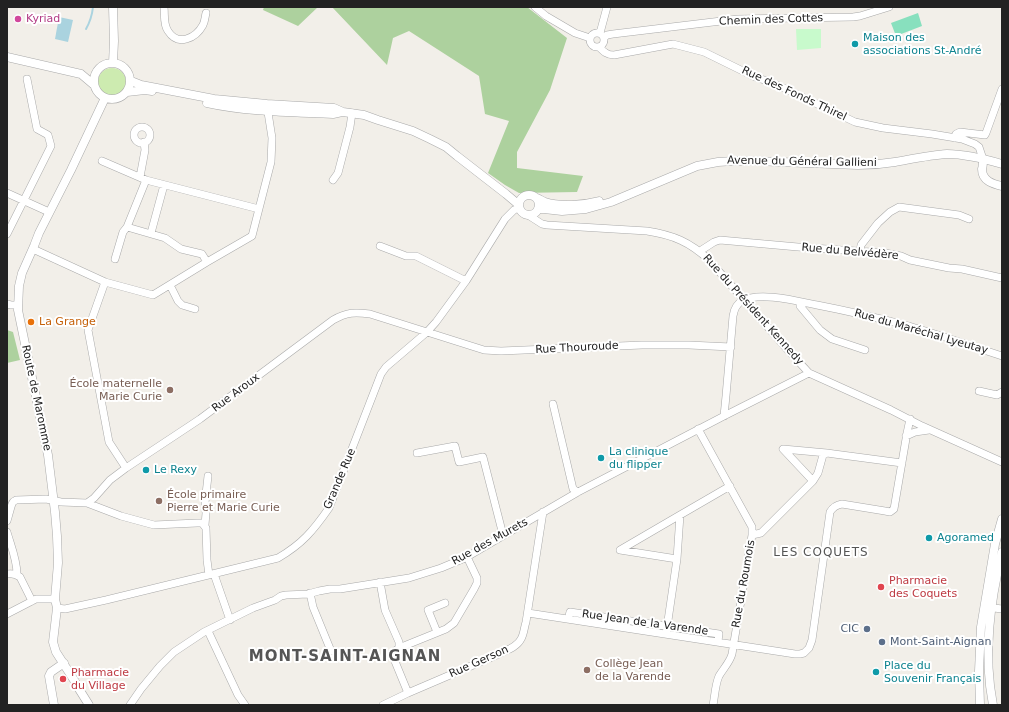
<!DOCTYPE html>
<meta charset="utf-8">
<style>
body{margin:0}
#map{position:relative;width:1009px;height:712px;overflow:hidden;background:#f2efe9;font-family:"DejaVu Sans",sans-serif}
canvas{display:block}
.frame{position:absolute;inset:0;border:8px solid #222;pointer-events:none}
</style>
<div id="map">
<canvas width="1009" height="712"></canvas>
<div class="frame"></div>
</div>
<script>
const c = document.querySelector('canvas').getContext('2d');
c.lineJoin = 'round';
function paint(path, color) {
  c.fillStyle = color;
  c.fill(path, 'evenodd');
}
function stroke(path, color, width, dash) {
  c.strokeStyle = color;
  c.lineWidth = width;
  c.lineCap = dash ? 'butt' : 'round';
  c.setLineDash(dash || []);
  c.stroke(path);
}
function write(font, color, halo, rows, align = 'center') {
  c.font = font + ' "DejaVu Sans",sans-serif';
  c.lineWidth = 4;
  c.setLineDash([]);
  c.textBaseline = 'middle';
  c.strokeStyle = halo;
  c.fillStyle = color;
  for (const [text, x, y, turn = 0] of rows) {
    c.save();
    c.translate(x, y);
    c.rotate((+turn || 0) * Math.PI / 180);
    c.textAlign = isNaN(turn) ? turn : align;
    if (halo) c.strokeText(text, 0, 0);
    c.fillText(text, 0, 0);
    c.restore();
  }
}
paint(new Path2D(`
 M98 82a14 14 0 1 1 28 0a14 14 0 1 1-28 0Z`), '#cdebb0');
paint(new Path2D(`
 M264,7H318L298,26L263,10Z
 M332,7H527L567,38L550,90L517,152V168L583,176L577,192L519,193L505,185L488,173L509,121L485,114L479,76L409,31L393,38L387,65Z
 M7,330L13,332L20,360L7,363Z`), '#add19e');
paint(new Path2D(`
 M796,29H821V48L797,50Z`), '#c8facc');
paint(new Path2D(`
 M918,13L922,26L896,36L891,23Z`), '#88e0be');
paint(new Path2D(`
 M59,17L73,20L68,42L55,39Z`), '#aad3df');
stroke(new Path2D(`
 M86,29C90,22 92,16 93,7`), '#aad3df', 2);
const minor = new Path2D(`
 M164,7C165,15 163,24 168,31C178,47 196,38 203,25C205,21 205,17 206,13
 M535,7L546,16L575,33L590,38
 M590 40a7 7 0 1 1 14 0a7 7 0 1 1-14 0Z
 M600,33L607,7
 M604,38L607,35L613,34L738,19L853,17L860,16L889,7
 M599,47C604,52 607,55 614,55L673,44L704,52L755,77L773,83L855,122L883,128L932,134L962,139L975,144L979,147L983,159
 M134 135a8 8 0 1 1 16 0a8 8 0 1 1-16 0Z
 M955,138L956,134L960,132L985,135L986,133L1002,89
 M102,161L146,180L259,209
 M140,177L145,150L144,142
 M333,180L338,173L350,127L352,113
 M7,193L49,212
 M528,215L542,224L547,225L647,231C673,235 690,242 709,260L787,349L809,373L891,410L922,426L1002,462
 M127,227L146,180
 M151,233L164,185
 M7,234L51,146L48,135L37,129L27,79
 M380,246L406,256H416L466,281
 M33,249L105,282L153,295L207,262L252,236L271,162L272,138L267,106
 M700,251L714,242L720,240L798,247L885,253L901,256L910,260L949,268L962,269L1002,278
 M860,252L861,245L878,223L890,212L899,207L959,215L969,219
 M115,259L123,232L127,227L165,238L181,249L202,254L207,262
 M105,282L88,330L109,442L126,468
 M170,285L178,301L182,305L195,309
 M800,302V306L820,330L832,339L865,350
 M7,304L11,305H18
 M979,391L997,395L1002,392
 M553,404L573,489L578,492
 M724,416L726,396L733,316C734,310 736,304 742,301C759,291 797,301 817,305C848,311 878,318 909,326C940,335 971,346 1002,356
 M698,429L752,527V535
 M906,436L915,432L929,430
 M417,453L455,446L459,462L483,457L503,535
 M813,481L783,449L827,453
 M87,503L121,516L154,525L197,523H202L206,528L207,560L209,575
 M7,521C8,518 12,502 13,502C14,501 15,501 16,500L46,499L61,502L87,503L94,498L110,480L126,468L200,419L333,320C347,312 355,312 370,314L484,350L501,351L642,345H689L731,347
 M205,525L206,513L205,503L208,476
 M7,532C11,546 17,560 17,574
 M677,559L620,550L680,515
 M7,574C12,573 16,574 20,577L32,601
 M214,574L230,620
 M380,582L385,610L399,642V648L392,653L394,659L408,693
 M310,593L313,607L331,651
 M986,607L1002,609
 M57,608L65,609L106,600L278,558C302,544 313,531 329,508L381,374L386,367L427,332L436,322L466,281L505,219L514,210L519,208
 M528,613L795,654H800L804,653L809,648L812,640L830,512C833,507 836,505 842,504L885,511L890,512L894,509L907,433L910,419
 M7,614L36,599H55
 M568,619L570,612L719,634L718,641
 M208,631L238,695L245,705
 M437,632L428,610L445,603
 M666,634L677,559L680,515L730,486
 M399,648L446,629L454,623L474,589L477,583V578L467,557
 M130,705L141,689L160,666L174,652L204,632L253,608L275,600L281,596L286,595L308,594L319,591L330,589H340L409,578L441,568L465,558L578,492L724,416L809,373
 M383,705L408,693L499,654C507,650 517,647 521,639C524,634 524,628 526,622L543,512
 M713,705C715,696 715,685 719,676C723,669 730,662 732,654L752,535L761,533L813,481L818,473L823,455L827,453L834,454L902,463`);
const tertiary = new Path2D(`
 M7,57L81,74L94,85
 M94 81a18 18 0 1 1 36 0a18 18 0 1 1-36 0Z
 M113,63L114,41L113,7
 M131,81L141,85L214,99L267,104L334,108L343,112L364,115L378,120L413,131L430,139L446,147L457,156L506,194L519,205
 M127,92L145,90L152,91
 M207,103C248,112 291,112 333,114L342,112
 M983,159C983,163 983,166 982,169C982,181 993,184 1002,186
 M519 205a10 10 0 1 1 20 0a10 10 0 1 1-20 0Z
 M537,198C540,199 542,201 545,202C560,207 584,205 599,201
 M538,209H544L562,211L586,209L611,202L697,166L718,162L734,161H755L858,165C871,165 883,164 895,162C912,159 930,155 947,154C965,154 985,159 1002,164
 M54,705L49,676L51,672L64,663
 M89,705L79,689L74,680L56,652L53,642L57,608L55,599L58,563L57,536L55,512L48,455L18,310L19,286L22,273L34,246L39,233L71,170L105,98
 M980,705L979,671L981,627L995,544L1002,519
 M993,705C983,654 990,602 1002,552`);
stroke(minor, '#a9a9a9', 8);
stroke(tertiary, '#a9a9a9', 9);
stroke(minor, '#fff', 7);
stroke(tertiary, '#fff', 8);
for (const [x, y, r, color] of [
 [18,19,4,"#d1479c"],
 [855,44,4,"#0f9aa8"],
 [31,322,4,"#e8710a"],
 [170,390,4,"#8d6e63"],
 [601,458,4,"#0f9aa8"],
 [146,470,4,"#0f9aa8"],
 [159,501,4,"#8d6e63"],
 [929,538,4,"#0f9aa8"],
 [881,587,4,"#e0444e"],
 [867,629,4,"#5c6f8a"],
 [882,642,4,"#5c6f8a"],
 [587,670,4,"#8d6e63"],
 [876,672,4,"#0f9aa8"],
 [63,679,4,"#e0444e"]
]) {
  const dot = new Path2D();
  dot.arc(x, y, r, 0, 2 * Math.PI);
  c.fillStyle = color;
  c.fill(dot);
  stroke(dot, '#fff', 1.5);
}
write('11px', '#b23c85', '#fff', [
 ["Kyriad",26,19]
], 'left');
write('11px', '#222', '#fff', [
 ["Chemin des Cottes",771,20,-2],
 ["Rue des Fonds Thirel",794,94,25],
 ["Avenue du Général Gallieni",802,162,1],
 ["Rue du Belvédère",850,252,5],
 ["Rue du Président Kennedy",753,310,48],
 ["Rue du Maréchal Lyeutay",921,332,16],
 ["Rue Thouroude",577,348,-3],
 ["Rue Aroux",236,393,-37],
 ["Route de Maromme",36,398,78],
 ["Grande Rue",340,479,-67],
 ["Rue des Murets",490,542,-29],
 ["Rue du Roumois",744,584,-80],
 ["Rue Jean de la Varende",645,623,8],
 ["Rue Gerson",479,662,-24]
]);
write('11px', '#0d838f', '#fff', [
 ["Maison des",863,38],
 ["associations St-André",863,51],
 ["La clinique",609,452],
 ["du flipper",609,465],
 ["Le Rexy",154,470],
 ["Agoramed",937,538],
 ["Place du",884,666],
 ["Souvenir Français",884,679]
], 'left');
write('11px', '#c56008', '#fff', [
 ["La Grange",39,322]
], 'left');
write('11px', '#785e54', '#fff', [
 ["École maternelle",162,384,"right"],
 ["Marie Curie",162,397,"right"],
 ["École primaire",167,495],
 ["Pierre et Marie Curie",167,508],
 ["Collège Jean",595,664],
 ["de la Varende",595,677]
], 'left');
write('11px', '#be3a42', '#fff', [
 ["Pharmacie",889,581],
 ["des Coquets",889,594],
 ["Pharmacie",71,673],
 ["du Village",71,686]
], 'left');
write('11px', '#4e5e75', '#fff', [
 ["CIC",859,629],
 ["Mont-Saint-Aignan",890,642,"left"]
], 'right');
c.letterSpacing = '1px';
write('12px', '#555', '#fff', [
 ["LES COQUETS",821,553]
]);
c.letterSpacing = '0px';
c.letterSpacing = '1px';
write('bold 15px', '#555', '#fff', [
 ["MONT-SAINT-AIGNAN",345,657]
]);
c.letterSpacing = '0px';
</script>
